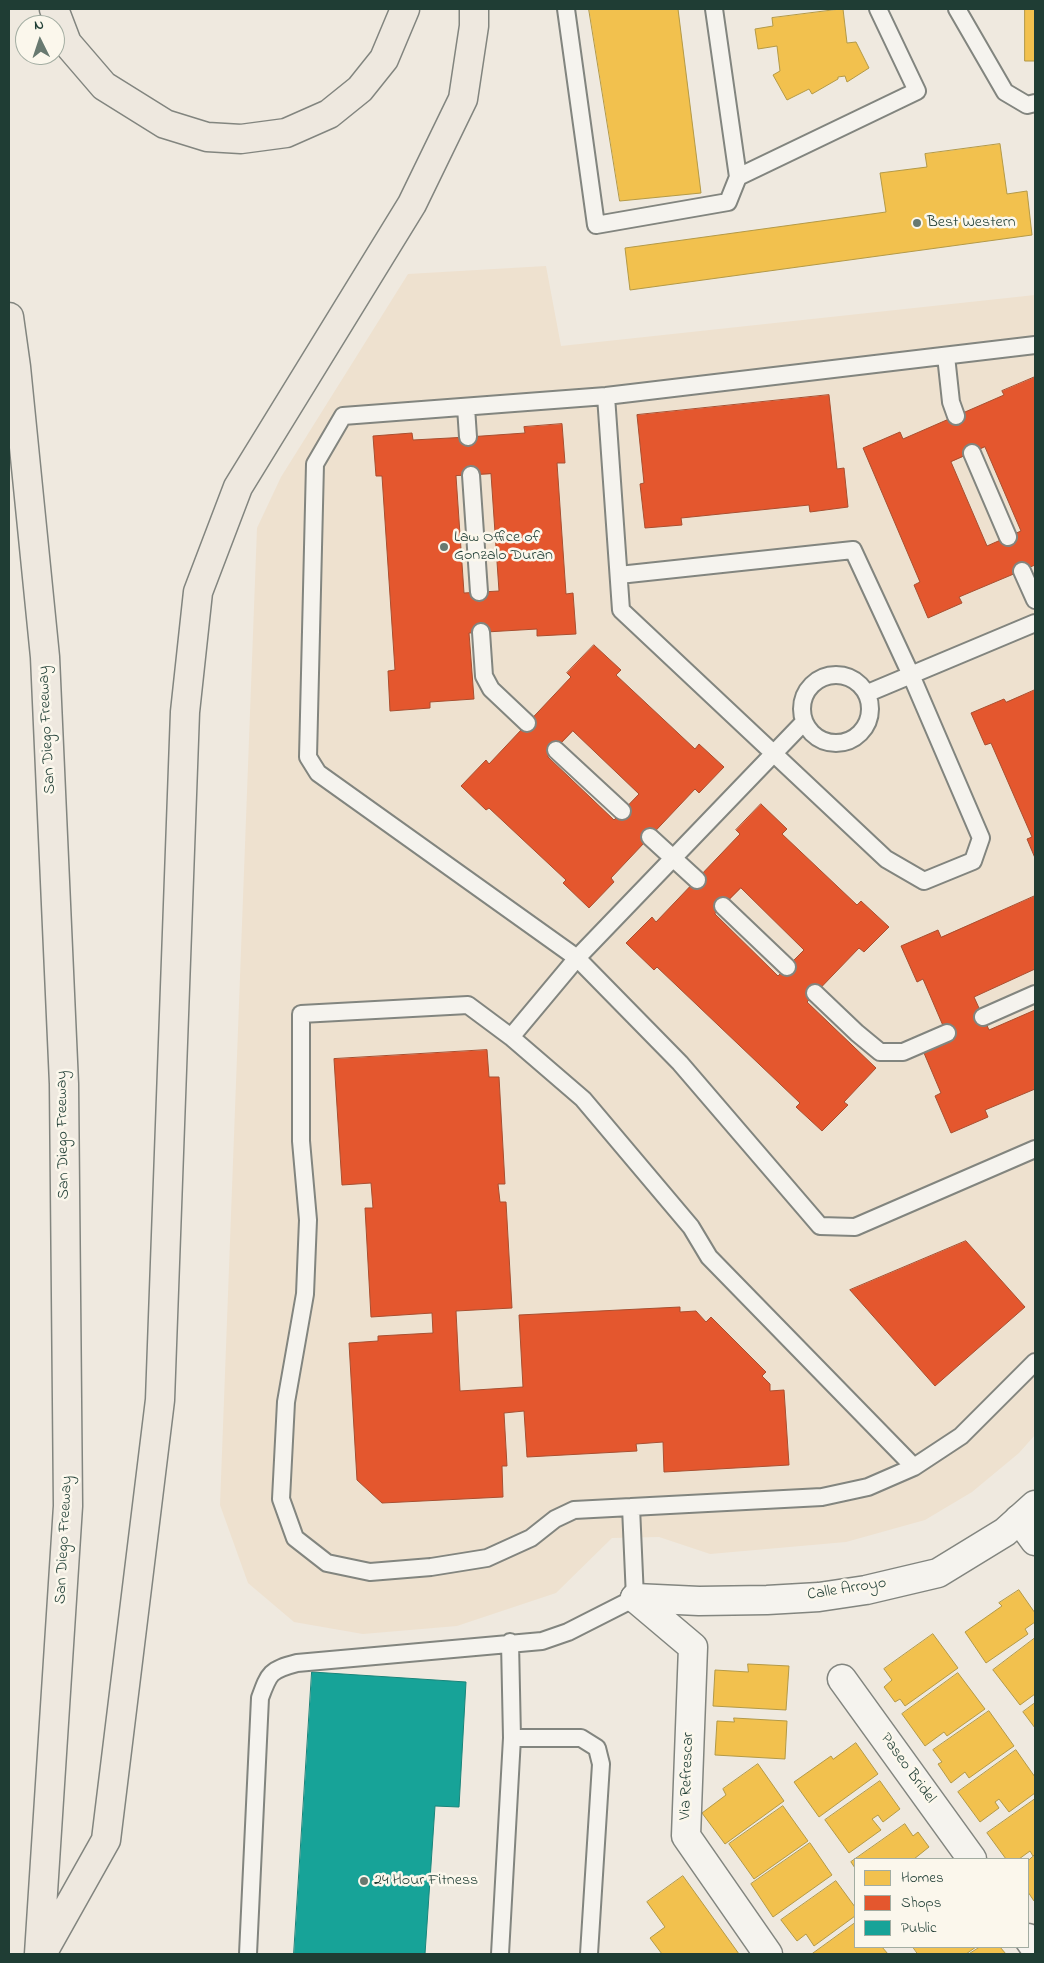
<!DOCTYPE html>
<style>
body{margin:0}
#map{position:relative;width:1044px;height:1963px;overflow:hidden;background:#efe9df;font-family:"Indie Flower",sans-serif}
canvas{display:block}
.frame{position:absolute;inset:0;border:10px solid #1f3d34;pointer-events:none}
.legend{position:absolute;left:854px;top:1858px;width:175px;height:90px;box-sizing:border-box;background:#fbf7ec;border:1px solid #a3ada2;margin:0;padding:6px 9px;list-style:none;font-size:15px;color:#1f3d34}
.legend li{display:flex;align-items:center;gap:10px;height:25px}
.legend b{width:25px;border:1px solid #a3ada2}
.north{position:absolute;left:15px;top:15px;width:50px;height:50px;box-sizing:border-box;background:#fbf7ec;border:1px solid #a3ada2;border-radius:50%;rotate:356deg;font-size:14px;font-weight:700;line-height:20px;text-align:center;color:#1f3d34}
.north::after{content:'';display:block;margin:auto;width:18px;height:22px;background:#687970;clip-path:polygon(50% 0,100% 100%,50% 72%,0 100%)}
</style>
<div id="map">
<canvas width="1044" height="1963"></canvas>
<div class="frame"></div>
<ul class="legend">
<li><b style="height:14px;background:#f2c14e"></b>Homes</li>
<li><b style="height:14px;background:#e4572e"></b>Shops</li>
<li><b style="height:14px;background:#17a398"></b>Public</li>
</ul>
<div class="north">N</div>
</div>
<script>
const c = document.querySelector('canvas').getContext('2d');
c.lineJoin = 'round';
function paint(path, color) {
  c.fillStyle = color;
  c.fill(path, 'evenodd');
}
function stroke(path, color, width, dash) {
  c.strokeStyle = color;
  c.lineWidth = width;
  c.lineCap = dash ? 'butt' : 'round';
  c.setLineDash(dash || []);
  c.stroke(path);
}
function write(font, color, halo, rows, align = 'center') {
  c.font = font + ' "Indie Flower",sans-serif';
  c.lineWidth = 5;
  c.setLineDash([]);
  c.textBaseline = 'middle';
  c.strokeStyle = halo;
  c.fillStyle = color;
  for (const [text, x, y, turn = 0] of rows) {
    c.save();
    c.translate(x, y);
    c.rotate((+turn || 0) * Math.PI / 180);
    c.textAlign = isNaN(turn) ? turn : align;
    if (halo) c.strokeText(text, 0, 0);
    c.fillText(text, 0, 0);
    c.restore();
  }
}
paint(new Path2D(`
 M546,266L561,346L1035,295V1435L1019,1453L972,1492L925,1520L846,1542L710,1554L659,1537L612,1538L556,1593L457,1626L363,1634L294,1622L248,1583L220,1505L257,528L281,477L408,274Z`), '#eee1cf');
const homes = new Path2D(`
 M589,9H678L701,193L620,201Z
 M843,9L847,43L856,42L869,68L847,82L845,76L838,77V79L812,94L809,89L787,100L773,75L780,71L777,46L758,49L755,29L773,26L772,18Z
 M1025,9H1035V61H1025Z
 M1000,144L1007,194L1027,191L1032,235L630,290L625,248L886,212L880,173L927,167L925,154Z
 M1019,1590L1035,1613V1622L1025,1629L1028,1634L986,1663L965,1632L1002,1606L999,1603Z
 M933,1634L958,1668L905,1706L900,1699L895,1702L884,1687L892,1680L884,1669Z
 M1035,1638V1694L1020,1705L993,1670Z
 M748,1664L789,1666L786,1710L713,1706L715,1670L748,1672Z
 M958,1673L985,1709L947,1736L944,1732L925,1746L902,1714Z
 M1035,1703V1728L1023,1712Z
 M989,1711L1014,1746L969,1778L965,1772L951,1783L938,1764L942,1762L933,1750Z
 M734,1718L787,1721L785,1759L715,1755L717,1721L734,1722Z
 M856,1743L878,1774L819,1817L794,1782L831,1756L833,1759Z
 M1016,1750L1035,1777V1793L1009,1812L999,1799L995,1802L999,1808L980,1822L958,1792Z
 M758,1764L784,1801L725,1844L702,1813L726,1795L723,1789Z
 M880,1781L900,1809L883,1822L878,1815L872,1819L881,1830L849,1853L825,1820Z
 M1035,1799V1854L1033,1856L1030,1851L1019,1859H1006L987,1833Z
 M783,1806L808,1841L754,1879L729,1844Z
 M905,1824L913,1836L918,1832L929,1847L914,1859H855V1868L851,1862Z
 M810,1843L832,1875L773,1917L751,1884Z
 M1035,1855V1900L1034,1901L1028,1892V1861Z
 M683,1876L739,1954H662L650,1938L665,1927L647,1902Z
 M836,1881L855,1907V1916L814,1946L806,1934L797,1941L781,1920Z
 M855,1923V1947H882L888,1954H812Z
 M913,1947H976L966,1954H918Z
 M980,1947H1000L1006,1954H969Z`);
paint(homes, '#f2c14e');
stroke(homes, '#b39946', 1);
const shops = new Path2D(`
 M1035,377V565L959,597L962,603L928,618L914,585L920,582L863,448L900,432L903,439L1004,395L1002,391ZM985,447L1021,531L987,546L951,462Z
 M829,395L837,469L844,468L848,507L810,512L809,505L681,518L682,525L645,528L640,484L644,483L637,415Z
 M562,424L565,463H557L566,594L573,593L576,634L537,636V629L469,633L474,699L430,702V708L390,711L388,671L395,670L382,476H376L373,436L412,433L413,440L468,437L525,433L524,427ZM491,474L499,591L464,593L456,476Z
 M594,645L621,670L616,675L695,749L699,744L724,767L699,793L695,789L611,878L614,882L589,908L563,883L566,880L489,808L486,810L461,786L486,760L489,764L571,677L567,673ZM573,731L639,794L614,820L548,757Z
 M1035,690V858L1027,839L1032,837L991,743L985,745L971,713L1004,699L1006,702Z
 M761,804L787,829L782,834L857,905L861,901L889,927L864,952L859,948L807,1002L876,1068L844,1102L848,1105L822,1131L796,1107L800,1103L657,967L654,970L626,943L652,917L656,922L740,834L736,830ZM741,888L804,950L778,976L715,914Z
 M1035,896V969L974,997L989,1030L1035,1010V1089L985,1110L988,1117L951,1133L935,1096L941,1093L924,1053L950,1042L923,979L917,982L901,946L938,930L941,937Z
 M487,1050L489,1077H499L505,1184H498L500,1202H506L512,1308L456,1311L460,1391L523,1387L519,1315L680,1307V1312L696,1311L706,1322L711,1317L766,1372L762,1376L770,1384V1391L784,1390L789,1465L664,1472L663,1442L636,1444L637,1451L527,1457L524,1411L504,1413L507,1466H502L503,1497L382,1503L357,1480L349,1343L378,1341V1336L433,1333L432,1313L371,1317L365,1208H373L371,1183L342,1185L334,1059Z
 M966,1241L1025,1307L935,1386L850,1290Z`);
paint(shops, '#e4572e');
stroke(shops, '#a94f30', 1);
const public = new Path2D(`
 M312,1672L466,1682L459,1807L435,1806L425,1954H294Z`);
paint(public, '#17a398');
stroke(public, '#19847a', 1);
const service = new Path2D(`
 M566,9L596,225L728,202L738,177
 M714,9L738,177L917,91L878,9
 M957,9L1005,92L1027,105L1035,103
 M1035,345L606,396L343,416L315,464L308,757L318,773L577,958L680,1063L820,1226L855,1227L1035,1149
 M946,356L951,402L956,416
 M606,396L621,610L886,859L924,881L973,861L981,838L911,675L853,550L619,575
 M466,407L468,437
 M972,453L1008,537
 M471,475L479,592
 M1022,571L1035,600
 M481,632L484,676L491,689L527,723
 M802 709a34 34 0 1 1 68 0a34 34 0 1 1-68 0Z
 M868,693L1035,623
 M556,750L622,811
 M650,837L697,880
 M723,906L787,967
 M815,993L857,1033L880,1052H903L947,1033
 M983,1017L1035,994
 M511,1037L577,958L804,722
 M914,1467L709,1257L691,1227L583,1099L511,1037L468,1005L301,1014V1141L308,1220L305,1294L286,1402L281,1499L295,1538L327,1563L370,1572L431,1567L487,1558L531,1538L555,1519L574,1510L822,1497L868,1487L914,1467L961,1436L1035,1362
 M510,1642L512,1738H581L597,1748L601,1764L589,1954
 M248,1954L260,1698C269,1673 270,1670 297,1663L542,1641L568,1632L635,1598L631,1507
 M500,1954L512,1738`);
const minor = new Path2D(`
 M1019,1519L1035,1541
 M635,1598L693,1647L686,1836L768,1954
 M842,1679L972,1859
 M1028,1938L1035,1948`);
const tertiary = new Path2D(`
 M635,1598L699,1601L767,1600L819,1597L866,1590L938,1573L1005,1532L1035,1505`);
const motorway = new Path2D(`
 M54,9L67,43L104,86L165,124L207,137L241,139L286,133L329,114L360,89L384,59L405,9
 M9,317L16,367L45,657L64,1084L68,1506L39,1954
 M42,1954L106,1840L160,1400L185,712L198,592L238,487L412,204L463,99L474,26V9`);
stroke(service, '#82857f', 20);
stroke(minor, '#82857f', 31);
stroke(tertiary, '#82857f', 31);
stroke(motorway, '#82857f', 31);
stroke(service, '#f5f3ee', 16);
stroke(minor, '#f5f3ee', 28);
stroke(tertiary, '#f5f3ee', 28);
stroke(motorway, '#eee8df', 28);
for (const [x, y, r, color] of [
 [917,223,5,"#687970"],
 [444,547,5,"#687970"],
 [364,1881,5,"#687970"]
]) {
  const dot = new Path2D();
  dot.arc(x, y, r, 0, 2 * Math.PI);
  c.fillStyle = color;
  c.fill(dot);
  stroke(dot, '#fbf7ec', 2);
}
write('16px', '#1f3d34', '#fbf7ec', [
 ["Best Western",927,223],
 ["Law Office of",454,538],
 ["Gonzalo Duran",454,556],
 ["24 Hour Fitness",374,1881]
], 'left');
write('16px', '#1f3d34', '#fbf7ec', [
 ["San Diego Freeway",48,730,-93],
 ["San Diego Freeway",64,1135,-91],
 ["San Diego Freeway",65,1540,-87],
 ["Calle Arroyo",847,1590,-9],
 ["Paseo Bridel",907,1769,54],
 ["Via Refrescar",688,1776,-88]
]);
</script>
